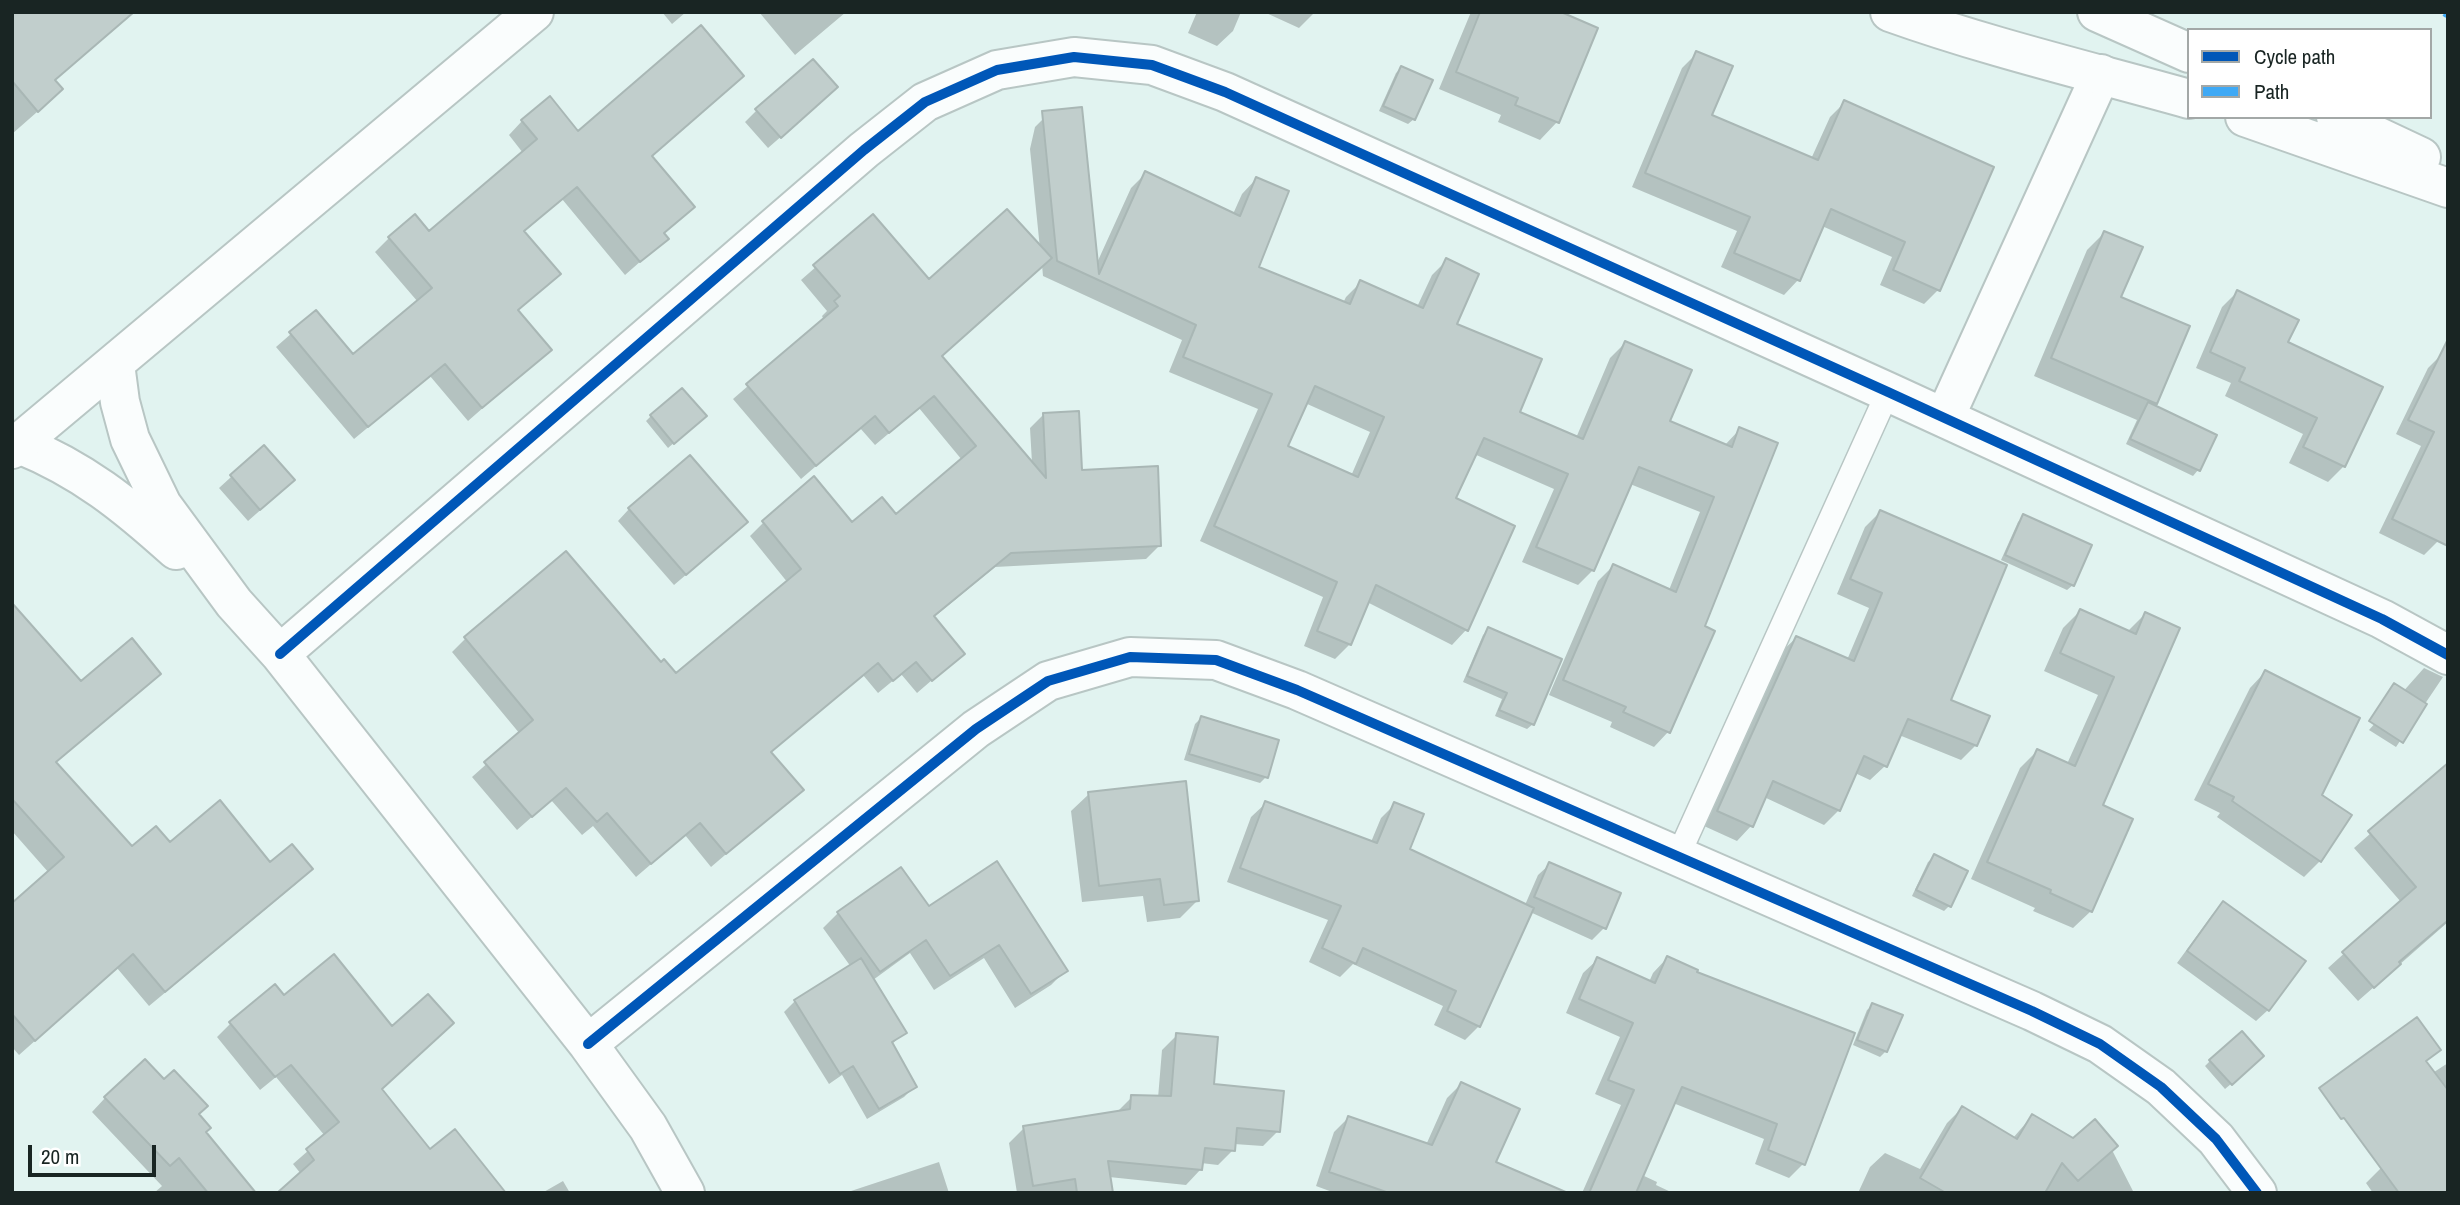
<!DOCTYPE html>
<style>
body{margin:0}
#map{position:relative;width:2460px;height:1205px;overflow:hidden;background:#e1f3f0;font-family:"Archivo Narrow",sans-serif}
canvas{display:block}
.frame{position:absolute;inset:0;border:14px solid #192523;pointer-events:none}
.legend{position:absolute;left:2187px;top:28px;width:245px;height:91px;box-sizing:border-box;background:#fff;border:2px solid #a3a8a7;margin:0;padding:9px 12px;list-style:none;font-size:21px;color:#192523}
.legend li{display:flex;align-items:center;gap:14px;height:35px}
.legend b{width:35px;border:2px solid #a3a8a7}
.scale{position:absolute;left:28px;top:1145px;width:128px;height:32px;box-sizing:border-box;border:4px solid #192523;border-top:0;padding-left:9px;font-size:21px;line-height:24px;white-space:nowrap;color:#192523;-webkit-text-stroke:5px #fff;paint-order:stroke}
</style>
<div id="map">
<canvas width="2460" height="1205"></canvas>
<div class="frame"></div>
<ul class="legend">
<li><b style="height:9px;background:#0057b8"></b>Cycle path</li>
<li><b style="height:9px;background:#3fa9f5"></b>Path</li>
</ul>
<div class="scale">20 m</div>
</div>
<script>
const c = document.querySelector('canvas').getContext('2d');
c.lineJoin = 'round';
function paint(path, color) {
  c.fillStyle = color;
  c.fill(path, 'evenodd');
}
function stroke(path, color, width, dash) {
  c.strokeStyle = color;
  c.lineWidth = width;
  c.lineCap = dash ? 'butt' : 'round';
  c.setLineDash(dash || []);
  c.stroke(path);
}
paint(new Path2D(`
 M12,12H134L54,81L45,105L12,134Z
 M662,12H686L672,24Z
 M759,12H846L795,55Z
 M1197,12H1241L1233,31L1217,46L1188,33Z
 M1264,12H1315L1299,28Z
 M1471,12H1557V122L1540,140L1498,122L1501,115L1439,89Z
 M1697,53L1710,116L1811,159L1830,117L1844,103L1938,290L1924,304L1880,285L1892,257L1822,226L1798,280L1784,295L1721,267L1737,231L1632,187L1682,68Z
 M1401,68L1414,119L1408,124L1379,111L1396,73Z
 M742,76L651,157L662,234L666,239L625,275L562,199L523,233L517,311L549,350L468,421L430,376L354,439L276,347L316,312L353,357L418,302L375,252L389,238L429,234L523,153L509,135L522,121L578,133Z
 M824,99L768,148L745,122L757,110Z
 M1050,112L1096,265L1131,188L1146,173L1233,214L1242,194L1256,179V268L1343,303L1346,297L1360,283L1417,307L1432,275L1447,260L1455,325L1518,413L1576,438L1610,358L1625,343L1668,422L1724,446L1740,429L1702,627L1668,732L1654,747L1610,727L1612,722L1549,695L1598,581L1613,566L1669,590L1700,512L1630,484L1593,570L1578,585L1522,562L1554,489L1474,454L1454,499L1466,630L1452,645L1367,602L1350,644L1335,659L1304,646L1323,597L1200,541L1258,409L1169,372L1182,340L1043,276L1042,265L940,357L1032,463L1030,428L1044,414L1080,472L1160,545L1146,559L995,567L933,618L962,654L917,693L901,674L878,693L863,675L770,753L801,790L711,867L685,835L636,877L593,826L582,835L551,800L517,830L472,777L520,734L452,652L466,638L661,664L676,675L788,583L750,536L764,522L852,525L896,517L962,460L919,408L875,445L860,428L801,479L733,399L824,320L822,316L827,311L801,280L873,217L929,282L1040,249L1030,149L1035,127ZM1305,403L1370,432L1351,476L1286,447Z
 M2104,233L2119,298L2156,403L2153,406L2214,436L2198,470L2193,476L2126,444L2137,420L2034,376L2087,250Z
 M2237,292L2286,343L2381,388L2344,466L2328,482L2289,463L2303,434L2225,396L2231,383L2196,368L2222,307Z
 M2442,354L2438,541L2424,555L2379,533L2421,446L2396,434L2428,368Z
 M651,416L699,421L668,448L646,421Z
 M264,447L281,492L248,521L219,488Z
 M629,509L734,534L674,585L618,521Z
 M1880,512L1949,700L1976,745L1961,760L1899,735L1885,766L1870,780L1855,773L1839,810L1824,825L1764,797L1751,826L1737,841L1704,826L1781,652L1796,638L1847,660L1869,608L1837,594L1865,527Z
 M2023,517L2073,585L2067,590L2001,560L2018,522Z
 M2080,611L2127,632L2145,614L2100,806L2091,911L2073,928L2033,911L2035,908L1971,879L2020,768L2037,751L2067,764L2098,695L2044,671L2063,628Z
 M1489,629L1533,724L1527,729L1495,716L1502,699L1463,682L1483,635Z
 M12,633L81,683L159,673L55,763L132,849L169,845L270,865L311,869L296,884L149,1006L117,968L19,1055L12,1047V906L49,873L12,831Z
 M2424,668L2443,677L2396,747L2369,730Z
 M2265,672L2320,796V861L2304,877L2217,817L2220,813L2194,800L2250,688Z
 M1201,718L1277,741L1266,777L1260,783L1184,760L1195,724Z
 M2446,767L2448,922L2358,1001L2328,968L2401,902L2354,848Z
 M1089,794L1197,901L1180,918L1147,922L1143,896L1082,902L1071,811Z
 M1266,803L1371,842L1381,818L1395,804L1408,850L1525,905L1538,875L1550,864L1604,928L1592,940L1530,912L1479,1026L1465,1040L1434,1025L1443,1006L1353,964L1340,977L1309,962L1328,920L1227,882L1251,817Z
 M1934,857L1949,906L1944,911L1912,896L1928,862Z
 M2224,904L2268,1010L2256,1021L2177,963L2212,915Z
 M929,908L1066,970L1051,985L1015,1008L984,958L934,990L910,953L873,980L905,1032L891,1045L915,1086L904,1097L867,1119L842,1075L829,1084L784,1012L795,1001L851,967L823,928L838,913Z
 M1667,958L1695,970L1803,1164L1789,1178L1755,1164L1764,1139L1673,1103L1642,1175L1657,1182L1656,1185L1673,1193H1582L1621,1105L1595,1094L1620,1037L1566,1013L1583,973L1598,959L1649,982L1653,973Z
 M1873,1005L1886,1051L1880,1057L1853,1045L1867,1010Z
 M231,1023L380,1089L430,1151L301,1174L293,1164L325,1136L276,1077L260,1090L217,1037Z
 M1177,1035L1212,1086L1278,1131L1263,1146L1234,1144L1233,1150L1218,1165L1201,1163V1169L1186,1185L1109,1177L1111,1193H1017L1009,1143L1024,1128L1117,1112L1132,1097L1158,1098L1162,1050Z
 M2210,1061L2257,1062L2225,1089L2205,1066Z
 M2448,1063V1193H2373L2366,1183L2381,1168L2374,1111Z
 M1461,1084L1494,1163L1565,1193H1335L1316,1186L1334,1132L1348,1118L1426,1145L1447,1098Z
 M105,1098L197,1115L204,1133L254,1193H154L162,1186L92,1112Z
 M1962,1108L2013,1138L2032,1116L2073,1140L2112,1150L2134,1193H1858L1870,1167L1885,1153L1920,1169L1947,1123Z
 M939,1162L949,1193H847L848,1192Z
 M563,1181L570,1193H542Z`), '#0003');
const building = new Path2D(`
 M12,12H134L55,80L63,89L38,112L12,81Z
 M1480,12H1561L1598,28L1559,123L1515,105L1518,98L1456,72Z
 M701,25L744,76L652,156L695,207L664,233L669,239L640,262L577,187L524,231L561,274L518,310L552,350L482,408L445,364L368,427L289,332L316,310L353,354L432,288L388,237L415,214L429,231L537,139L521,120L550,96L578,131Z
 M1696,51L1733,66L1712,115L1818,160L1844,100L1994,167L1940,291L1893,270L1905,242L1831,209L1800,281L1734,253L1750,217L1645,173Z
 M813,59L838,87L781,138L755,109Z
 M1401,66L1433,80L1415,120L1383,106Z
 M1082,107L1099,274L1145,171L1240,216L1256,177L1289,191L1259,267L1350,304L1360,280L1423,308L1446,258L1479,274L1457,324L1542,359L1520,412L1583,439L1625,341L1692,370L1670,421L1732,447L1739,427L1778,443L1705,626L1715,631L1670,733L1623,712L1626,707L1563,680L1613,564L1676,592L1714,497L1639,467L1594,571L1536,547L1568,474L1484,438L1456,498L1515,526L1468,631L1376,585L1351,645L1317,631L1337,582L1214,526L1272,394L1183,357L1196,325L1057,261L1042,111ZM1315,386L1384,417L1358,477L1288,446Z
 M1007,209L1052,258L942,356L1046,478L1043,413L1079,411L1082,470L1158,466L1161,546L1011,553L934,616L965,654L932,681L916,662L893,681L878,663L771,752L804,790L726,854L700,823L651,864L607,813L597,822L566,788L532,817L484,762L533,720L464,637L566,551L661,662L664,659L676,673L801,569L762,521L814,476L852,522L882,497L896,514L976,446L934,396L889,433L875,416L816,466L746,384L838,306L834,301L840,296L813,265L873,214L929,279Z
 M2104,231L2143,247L2121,297L2190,326L2157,404L2051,358Z
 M2237,290L2299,320L2288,342L2383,387L2345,467L2303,447L2317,418L2239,381L2245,368L2210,352Z
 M2448,339V546L2392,519L2434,432L2408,420Z
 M682,388L707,416L674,444L650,415Z
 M2148,402L2217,435L2200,471L2130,439Z
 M264,445L295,480L260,510L230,475Z
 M690,455L748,522L686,575L628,508Z
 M1880,510L2007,565L1951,700L1990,716L1977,746L1908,719L1887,767L1864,756L1840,811L1773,781L1753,827L1717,811L1796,636L1854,661L1882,593L1850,579Z
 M2023,514L2092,545L2074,586L2005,555Z
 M12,603L81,681L132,638L161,674L56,762L132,846L156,826L170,842L220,800L270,862L292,844L313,869L165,992L133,954L35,1041L12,1014V903L64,857L12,799Z
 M2080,609L2136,634L2145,612L2180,628L2103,805L2133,819L2092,912L2050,893L2051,890L1987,862L2037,749L2075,766L2114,677L2060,653Z
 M1488,627L1562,659L1534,725L1499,710L1507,693L1467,676Z
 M2265,670L2360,718L2322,795L2352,815L2321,862L2232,801L2234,797L2208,784Z
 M2394,683L2427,704L2403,743L2369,721Z
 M1201,716L1279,740L1268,778L1189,754Z
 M2448,763V924L2446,922L2399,962L2401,964L2374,988L2342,952L2416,887L2368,831Z
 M1186,781L1199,901L1164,905L1160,879L1099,886L1088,792Z
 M1265,801L1377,843L1394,802L1424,814L1410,849L1534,908L1480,1027L1447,1011L1456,991L1363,948L1356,964L1322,948L1341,906L1240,868Z
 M1934,854L1968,871L1951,907L1916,890Z
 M997,861L1068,971L1031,994L999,945L950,976L926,940L880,972L837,912L901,867L929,906Z
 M1549,862L1621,893L1606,929L1534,897Z
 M2223,901L2306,961L2269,1011L2187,951Z
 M334,954L392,1026L428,994L454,1023L382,1089L430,1149L455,1129L506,1193H277L314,1160L306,1149L339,1122L291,1065L275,1077L229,1022L275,984L284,995Z
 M1667,956L1698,970L1697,972L1855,1033L1805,1165L1768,1150L1777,1124L1682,1087L1636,1193H1589L1634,1090L1608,1080L1633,1023L1579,999L1597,957L1655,983Z
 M861,958L907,1033L892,1042L917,1087L879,1109L853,1066L840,1074L794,1000Z
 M1872,1003L1903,1015L1887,1052L1857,1040Z
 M2417,1017L2441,1050L2426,1061L2448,1090V1193H2399L2344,1118L2341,1119L2319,1088Z
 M2242,1031L2264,1056L2232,1085L2209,1060Z
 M1176,1033L1218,1037L1214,1084L1284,1091L1280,1132L1237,1128L1235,1151L1205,1148L1202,1170L1108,1161L1113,1193H1077L1075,1179L1033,1186L1023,1126L1130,1109L1131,1095L1171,1096Z
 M145,1059L164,1079L174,1070L208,1106L199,1114L211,1128L206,1132L256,1193H208L179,1158L170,1166L104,1097Z
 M1461,1082L1520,1109L1496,1162L1568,1193H1389L1329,1172L1348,1116L1432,1145Z
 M1962,1106L2017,1139L2032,1114L2073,1138L2095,1119L2118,1146L2078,1181L2062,1163L2045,1193H1946L1920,1178Z`);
paint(building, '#c1cecc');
stroke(building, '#a9b7b5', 2);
const service = new Path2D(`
 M1678,856L1888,392`);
const minor = new Path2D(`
 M115,364L120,402L130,439L162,505L234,603L280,654L588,1044L648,1127L685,1193
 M1945,417L2101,74
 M19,444C83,470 125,504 176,550
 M280,654L864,150L925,102L997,70L1074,57L1152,65L1225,92L1888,392L2382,619L2448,655
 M588,1044L976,729L1048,681L1130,657L1216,660L1297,690L2032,1011L2100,1044L2161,1087L2216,1139L2257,1193`);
const tertiary = new Path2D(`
 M1890,12C1988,47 2089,71 2189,99
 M2097,12L2189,53
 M2245,117L2448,188
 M2336,117L2421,157
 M12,449L534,12`);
stroke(service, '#b8c6c4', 26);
stroke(minor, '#b8c6c4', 42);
stroke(tertiary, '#b8c6c4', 42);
stroke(service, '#fafdfd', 23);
stroke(minor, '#fafdfd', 38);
stroke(tertiary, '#fafdfd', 38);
stroke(new Path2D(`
 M2445,12L2448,14`), '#3fa9f5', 9, [18, 9]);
stroke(new Path2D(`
 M280,654L864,150L925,102L997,70L1074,57L1152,65L1225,92L1888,392L2382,619L2448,655
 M588,1044L976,729L1048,681L1130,657L1216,660L1297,690L2032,1011L2100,1044L2161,1087L2216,1139L2257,1193`), '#0057b8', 10);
</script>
